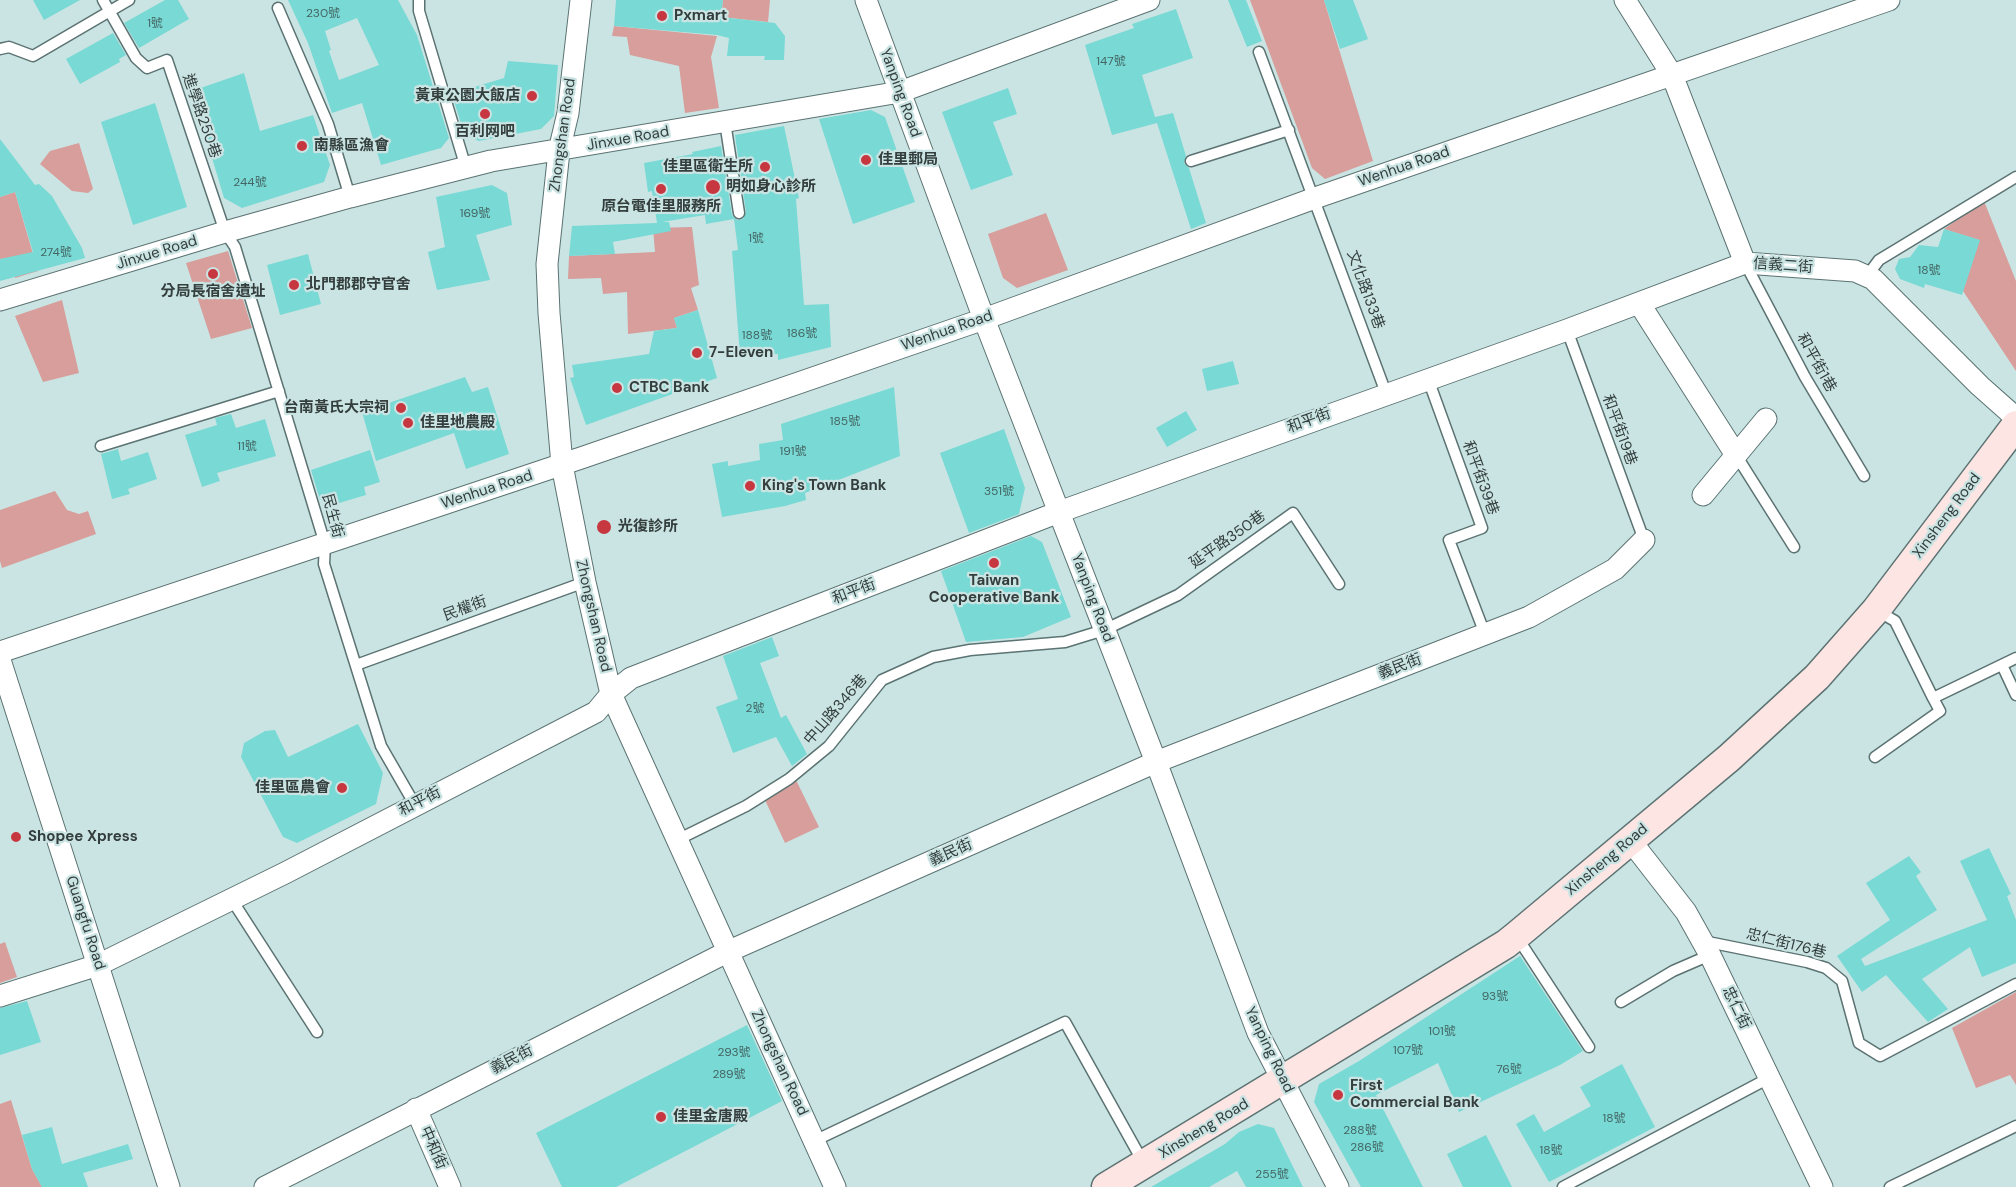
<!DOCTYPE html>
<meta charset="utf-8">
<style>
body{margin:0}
canvas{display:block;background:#cae4e3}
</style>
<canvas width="2016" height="1187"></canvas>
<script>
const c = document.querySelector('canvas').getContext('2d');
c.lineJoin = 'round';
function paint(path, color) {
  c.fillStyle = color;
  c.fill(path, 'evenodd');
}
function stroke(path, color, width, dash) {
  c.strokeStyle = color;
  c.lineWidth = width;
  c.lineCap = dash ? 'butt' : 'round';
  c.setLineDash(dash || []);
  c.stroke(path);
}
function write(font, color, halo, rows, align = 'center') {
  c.font = font + ' "DM Sans","Noto Sans TC",sans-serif';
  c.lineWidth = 4.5;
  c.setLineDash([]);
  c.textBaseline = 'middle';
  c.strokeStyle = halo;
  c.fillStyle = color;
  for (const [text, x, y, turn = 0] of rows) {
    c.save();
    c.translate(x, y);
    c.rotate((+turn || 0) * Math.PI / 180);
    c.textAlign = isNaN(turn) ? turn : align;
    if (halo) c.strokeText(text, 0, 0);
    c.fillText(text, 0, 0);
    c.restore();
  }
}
paint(new Path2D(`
 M723,0H770L768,22L721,17Z
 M1250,0H1324L1373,161L1325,179L1312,168Z
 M614,26L717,36L711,57L719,108L685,113L679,66L630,55L627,37L612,36Z
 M79,143L93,189L88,193L72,191L40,164L50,151Z
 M15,192L38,271L15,278L9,258L0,259V197Z
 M1984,201L2016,281V371L1963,291L1979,240L1944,229Z
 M1046,213L1068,270L1017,288L1003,278L988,234Z
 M692,227L699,285L691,288L698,310L674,318L677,328L628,334L627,292L603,294L601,278L568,279L569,256L655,252L653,228Z
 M228,251L252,328L211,339L186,263Z
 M62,300L79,373L43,382L15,316Z
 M55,491L67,510L79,514L88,511L96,534L2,568L0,561V510Z
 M796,780L819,827L785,843L765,800Z
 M5,942L17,977L0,983V944Z
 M2016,992V1085L2010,1075L1976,1088L1952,1028Z
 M11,1100L32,1169L42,1187H0V1104Z`), '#d79e9b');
paint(new Path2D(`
 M33,0H80L44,20Z
 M165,0H178L189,19L139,48L124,23Z
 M288,0H398L417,35L449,138L441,148L381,165L362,103L332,113L308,43ZM357,18L379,65L339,80L329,51L331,50L325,31Z
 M616,0H723L721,17L775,23L785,36L784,60H764L765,56H727L729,38L717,35L614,26Z
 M1228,0H1246L1262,41L1247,47Z
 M1324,0H1353L1368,39L1340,49Z
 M1176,9L1193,58L1142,75L1155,117L1173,113L1186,156L1184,163L1189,168L1206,223L1191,229L1157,123L1112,135L1085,45L1134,28L1132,24Z
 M113,33L126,55L119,59L120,62L80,84L66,59Z
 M508,61L558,65L554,116L541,129L479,141L464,134L452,94L504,78Z
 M244,73L260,131L313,115L330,165L324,182L242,208L224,198L192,91Z
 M1008,88L1017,114L993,122L1013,175L971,190L942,112Z
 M155,103L187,207L133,225L101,122Z
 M871,110L885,117L915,202L853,224L819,119Z
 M784,126L799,198L796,199L804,305L829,304L831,347L778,360V354L740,356L732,251L738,250L734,219L706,224L705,215L662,222H669L671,231L613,242L615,254L569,256L572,226L657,223L652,191L648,192L644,163L693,154L692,152L721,146L732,215L737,220L743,219L746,212L735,135Z
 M0,139L35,185L39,184L52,196L82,248L85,258L0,281V259L33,252L15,192L0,197Z
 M492,185L507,193L512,225L476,235L490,280L437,290L428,252L445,247L436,197Z
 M1944,229L1980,240L1962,295L1925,284L1924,288L1900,279L1895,269L1899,259L1910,257L1919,245L1938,247Z
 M308,254L321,304L280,315L267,265Z
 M698,310L717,378L586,425L570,378L574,377L572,365L649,354L654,331L677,328L674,318Z
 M1233,361L1239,384L1207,391L1202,369Z
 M465,377L472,392L488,387L509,454L466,469L454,433L376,461L362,412Z
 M894,387L900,456L805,493L806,500L785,506L722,517L712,464L728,461V466L760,460L759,444L783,440L781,424Z
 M1186,411L1197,430L1167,447L1156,428Z
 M231,414L236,428L265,419L276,456L217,473L220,481L202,487L185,435L217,425L215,418Z
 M1004,429L1025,488L1019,514L969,533L940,453Z
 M118,449L121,461L148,452L157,479L128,489L130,494L112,499L101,454Z
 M370,450L380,482L364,487L366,495L329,506L328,497L320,500L311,470Z
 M1031,536L1042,542L1071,617L1023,637L966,642L941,571Z
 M772,637L779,656L760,663L781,718L786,715L807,754L792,766L776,737L733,753L716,707L738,699L723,656Z
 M358,724L383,773L376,804L297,843L283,837L241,757L244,743L265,731L275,730L288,757Z
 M1989,848L2011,894L2007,896L2016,920V963L1982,977L1970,947L1922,979L1948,1009L1928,1022L1886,975L1862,992L1837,956L1890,920L1866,883L1909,856L1921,872L1916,876L1937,910L1861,959L1865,966L1987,920L1960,861Z
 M1520,956L1583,1051L1560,1065L1459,1112L1438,1063L1376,1095L1423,1187H1361L1314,1102L1319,1084L1359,1061Z
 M27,1001L41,1042L0,1055V1008Z
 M747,1025L782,1101L616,1187H562L536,1133Z
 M1622,1064L1655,1127L1549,1182L1516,1124L1534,1114L1544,1132L1591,1106L1580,1087Z
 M1258,1124L1274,1128L1303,1187H1246L1237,1171L1209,1187H1151L1225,1144L1239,1132Z
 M52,1127L62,1164L128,1144L133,1159L83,1173L88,1187H42L32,1169L22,1135Z
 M1486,1135L1512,1187H1463L1447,1154Z`), '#78d9d5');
const lane = new Path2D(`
 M103,0L136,58L147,68L167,60L225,232L235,247L325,544L324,564L381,746L415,805
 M419,0V11L466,168
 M278,8L328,124L350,197
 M0,49L9,47L33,56L129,0
 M1259,52L1386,393
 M725,122L739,213
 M1191,161L1289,130
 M1745,263L1805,377L1864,476
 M1867,276L1879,260L2016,177
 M1567,330L1644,540
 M1428,379L1482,528L1449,540L1485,634
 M101,446L279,391
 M1736,455L1794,547
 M1876,610L1895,621L1933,698L2016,658
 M356,665L585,582
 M2002,665L2016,695
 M1875,757L1940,711L1933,698
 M677,840L746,806L789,779L829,746L882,680L933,657L970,650L1065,642L1104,630L1178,595L1293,513L1339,584
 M232,900L317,1032
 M1517,937L1589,1047
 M1703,941L1807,962L1826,968L1842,981L1859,1043L1880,1056L2016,984
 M1621,1002L1673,971L1710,955
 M814,1141L1065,1022L1143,1162
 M1563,1187L1769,1078
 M1890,1187L2016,1126`);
const street = new Path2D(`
 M581,0L568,113L559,151L547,264L549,313L562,465L585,582L611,694L835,1187
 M866,0L984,319L1156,762L1258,1033L1338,1187
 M1625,0L1672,75L1745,263L1855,271L1873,279L1980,386L2016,418
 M0,300L225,232L350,197L491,161L900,92L1149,0
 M1639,303L1736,455
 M1703,495L1766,419
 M0,652L584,457L984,319L1315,198L1889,0
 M0,660L169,1187
 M1630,840L1686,912L1710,955L1822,1187
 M0,996L98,965L285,873L596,712L611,694L631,678L1059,512L1567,330L1745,263
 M416,1109L450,1187
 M265,1187L727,952L1156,762L1529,617L1615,569L1644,540`);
const secondary = new Path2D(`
 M1106,1187L1506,944L1516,936L1729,758L1817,677L1876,610L2016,425`);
stroke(lane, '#5b7372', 13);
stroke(street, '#5b7372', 23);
stroke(secondary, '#5b7372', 31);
stroke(lane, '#fff', 10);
stroke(street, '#fff', 21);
stroke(secondary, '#fde5e4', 28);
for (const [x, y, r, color] of [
 [662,16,6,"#c73740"],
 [532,96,6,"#c73740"],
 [485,114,6,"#c73740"],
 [302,146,6,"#c73740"],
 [866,160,6,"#c73740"],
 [765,167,6,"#c73740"],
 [713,187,8,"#c73740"],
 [661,189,6,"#c73740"],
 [213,274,6,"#c73740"],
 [294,285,6,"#c73740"],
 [697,353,6,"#c73740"],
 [617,388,6,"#c73740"],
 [401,408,6,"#c73740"],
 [408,423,6,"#c73740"],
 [750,486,6,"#c73740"],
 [604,527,8,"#c73740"],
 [994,563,6,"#c73740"],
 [342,788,6,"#c73740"],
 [16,837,6,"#c73740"],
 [1338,1095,6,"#c73740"],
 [661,1117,6,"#c73740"]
]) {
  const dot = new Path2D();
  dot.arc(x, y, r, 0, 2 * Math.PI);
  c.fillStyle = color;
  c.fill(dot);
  stroke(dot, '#cae4e3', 2);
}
write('12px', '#446563', null, [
 ["230號",323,14],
 ["1號",155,24],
 ["147號",1111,62],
 ["244號",250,183],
 ["169號",475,214],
 ["1號",756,239],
 ["274號",56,253],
 ["18號",1929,271],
 ["186號",802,334],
 ["188號",757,336],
 ["185號",845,422],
 ["11號",247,447],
 ["191號",793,452],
 ["351號",999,492],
 ["2號",755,709],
 ["93號",1495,997],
 ["101號",1442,1032],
 ["107號",1408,1051],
 ["293號",734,1053],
 ["76號",1509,1070],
 ["289號",729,1075],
 ["18號",1614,1119],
 ["288號",1360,1131],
 ["286號",1367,1148],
 ["18號",1551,1151],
 ["255號",1272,1175]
]);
write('bold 15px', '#333e3d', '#cae4e3', [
 ["Pxmart",674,16],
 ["黃東公園大飯店",520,96,"right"],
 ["百利网吧",485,132,"center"],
 ["南縣區漁會",314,146],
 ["佳里郵局",878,160],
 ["佳里區衛生所",753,167,"right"],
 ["明如身心診所",726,187],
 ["原台電佳里服務所",661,207,"center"],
 ["北門郡郡守官舍",306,285],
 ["分局長宿舍遺址",213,292,"center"],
 ["7-Eleven",709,353],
 ["CTBC Bank",629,388],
 ["台南黃氏大宗祠",389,408,"right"],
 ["佳里地農殿",420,423],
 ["King's Town Bank",762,486],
 ["光復診所",618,527],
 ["Taiwan",994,581,"center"],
 ["Cooperative Bank",994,598,"center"],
 ["佳里區農會",330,788,"right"],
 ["Shopee Xpress",28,837],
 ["First",1350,1086],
 ["Commercial Bank",1350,1103],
 ["佳里金唐殿",673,1117]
], 'left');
write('15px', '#333e3d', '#cae4e3', [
 ["Yanping Road",900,93,70],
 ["進學路250巷",201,116,71],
 ["Zhongshan Road",563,135,-82],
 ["Jinxue Road",628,139,-10],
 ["Wenhua Road",1404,167,-19],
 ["Jinxue Road",157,253,-17],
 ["信義二街",1783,266,4],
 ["文化路133巷",1365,290,70],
 ["Wenhua Road",947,331,-19],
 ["和平街1巷",1816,363,61],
 ["和平街",1309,421,-20],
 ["和平街19巷",1619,430,70],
 ["和平街39巷",1480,478,70],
 ["Wenhua Road",487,490,-18],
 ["民生街",332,516,75],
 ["Xinsheng Road",1947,516,-53],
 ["延平路350巷",1228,540,-35],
 ["和平街",854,592,-21],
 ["Yanping Road",1092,598,69],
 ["民權街",465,609,-20],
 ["Zhongshan Road",593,616,77],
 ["義民街",1400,667,-21],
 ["中山路346巷",836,710,-49],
 ["和平街",420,802,-27],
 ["義民街",951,853,-24],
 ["Xinsheng Road",1607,860,-40],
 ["Guangfu Road",85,923,72],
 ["忠仁街176巷",1786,944,14],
 ["忠仁街",1736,1008,64],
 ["Yanping Road",1269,1050,64],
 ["義民街",512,1060,-27],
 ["Zhongshan Road",779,1063,65],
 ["Xinsheng Road",1204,1129,-31],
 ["中和街",433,1148,66]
]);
</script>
